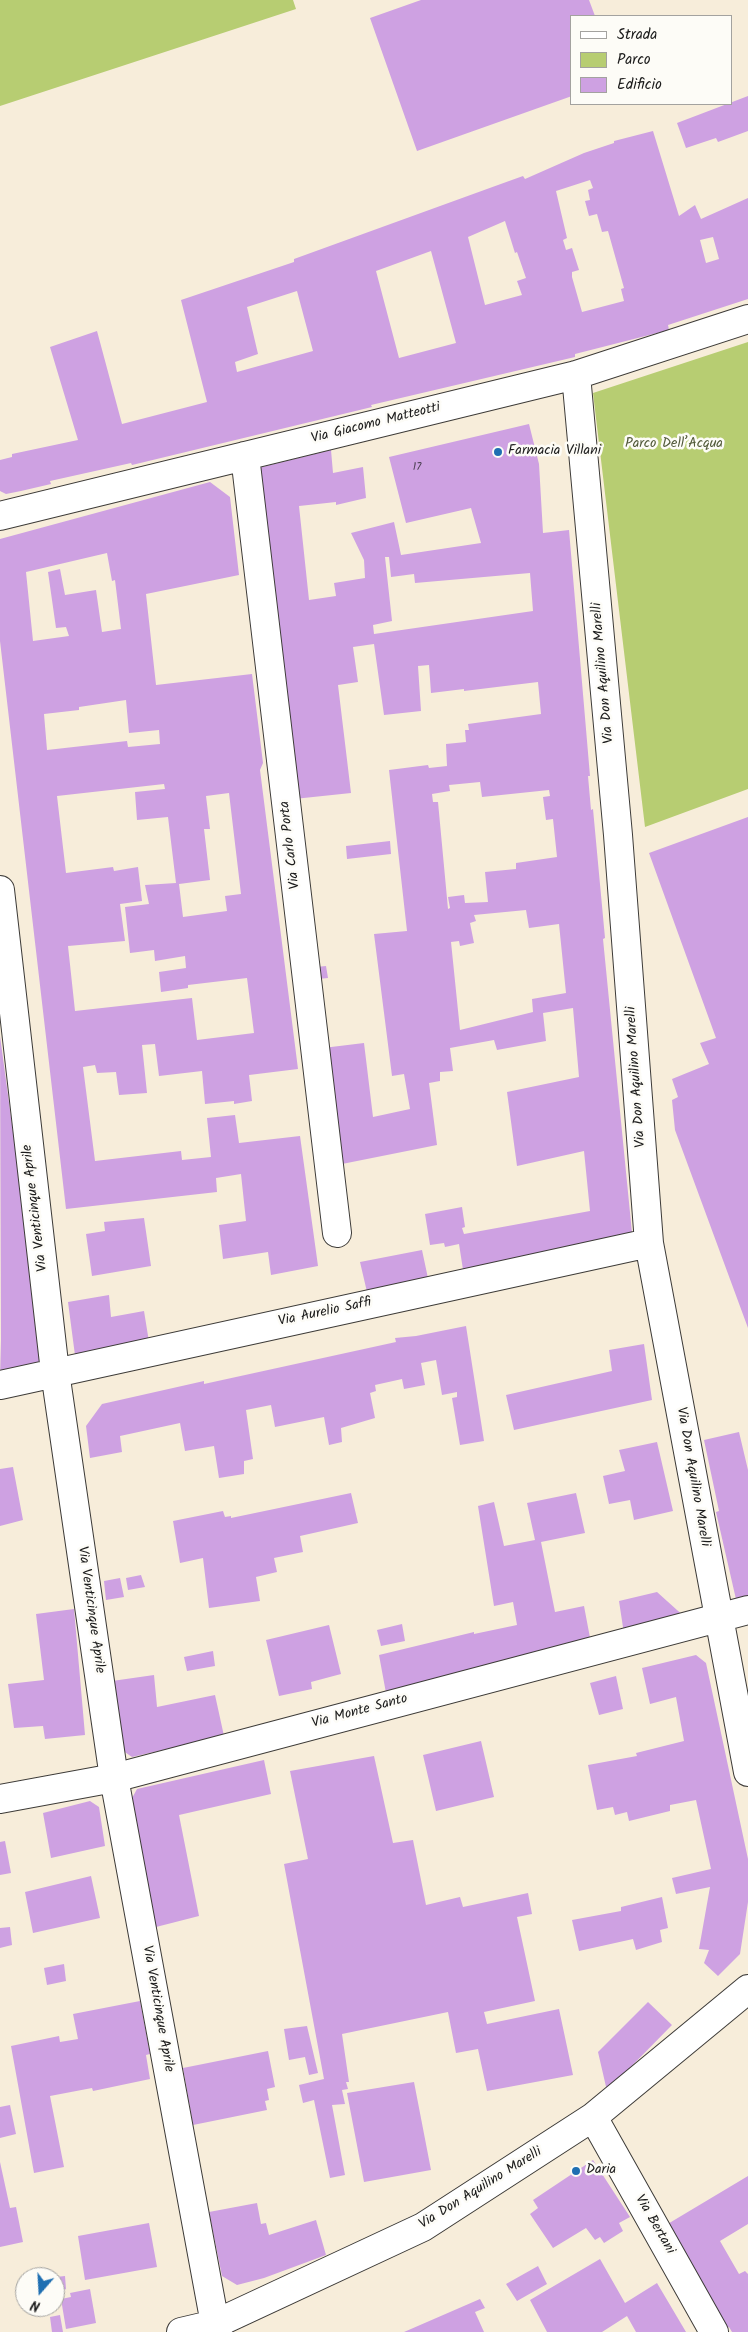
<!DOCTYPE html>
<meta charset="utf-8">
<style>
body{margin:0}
#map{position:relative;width:748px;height:2332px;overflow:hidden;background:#f7edda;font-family:Kalam,sans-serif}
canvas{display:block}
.legend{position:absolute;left:570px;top:15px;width:162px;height:90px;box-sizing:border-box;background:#fdfcf7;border:1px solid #a3a29f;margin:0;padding:6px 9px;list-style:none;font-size:15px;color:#1c1c1c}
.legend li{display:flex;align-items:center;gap:10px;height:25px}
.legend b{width:25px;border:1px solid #a3a29f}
.north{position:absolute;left:15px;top:2267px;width:50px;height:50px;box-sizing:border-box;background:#fdfcf7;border:1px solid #a3a29f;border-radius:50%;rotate:199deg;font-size:14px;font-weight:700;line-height:20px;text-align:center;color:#1c1c1c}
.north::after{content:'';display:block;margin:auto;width:18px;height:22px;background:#1f6fb2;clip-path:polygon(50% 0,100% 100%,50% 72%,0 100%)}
</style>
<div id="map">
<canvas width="748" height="2332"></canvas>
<ul class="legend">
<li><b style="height:6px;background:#fff"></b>Strada</li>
<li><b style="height:14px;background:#b7cd72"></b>Parco</li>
<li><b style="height:14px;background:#cea1e2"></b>Edificio</li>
</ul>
<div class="north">N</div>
</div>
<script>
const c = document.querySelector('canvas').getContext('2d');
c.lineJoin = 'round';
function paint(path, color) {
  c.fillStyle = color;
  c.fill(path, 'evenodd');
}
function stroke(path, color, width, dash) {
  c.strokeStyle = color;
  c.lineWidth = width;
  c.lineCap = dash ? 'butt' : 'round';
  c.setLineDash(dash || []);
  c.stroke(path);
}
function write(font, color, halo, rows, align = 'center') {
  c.font = font + ' Kalam,sans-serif';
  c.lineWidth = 5;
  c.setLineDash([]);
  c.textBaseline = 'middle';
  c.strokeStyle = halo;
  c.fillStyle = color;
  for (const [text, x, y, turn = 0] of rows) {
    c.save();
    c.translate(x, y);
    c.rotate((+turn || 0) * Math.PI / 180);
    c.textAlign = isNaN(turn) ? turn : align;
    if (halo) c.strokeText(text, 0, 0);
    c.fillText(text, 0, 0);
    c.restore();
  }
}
paint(new Path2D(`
 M0,0H293L296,9L0,106Z
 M748,342V789L645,827L593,393Z`), '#b7cd72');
paint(new Path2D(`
 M421,0H589L595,16H572V96L417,151L370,18Z
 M748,96V131L718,142L716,138L686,148L677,123Z
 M653,131L679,216L695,205L701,219L748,198V299L668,325L669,330L575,354V357L371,405L372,407L132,465L131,463L50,481L51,484L21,491L6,494L0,491V460L12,457V454L78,440L50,347L97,331L122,424L207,402L181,300L294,262V259L498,185L523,176L525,179L584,153L614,143V141ZM590,180L593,188L588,190L590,200L585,201L589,216L597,214L602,232L608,231L624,288L621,289L624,301L582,312L572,277V272L579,270L572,248L566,250L563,240L567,238L556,191ZM505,221L515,253L517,252L526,278L517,281L522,295L485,305L468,237ZM713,237L719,259L706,263L700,240ZM431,251L456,343L399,358L376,271ZM297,291L313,351L237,372L235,362L258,354L247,307Z
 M529,424L539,464L543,533L569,530L590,776H588L591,810L593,809L605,938L603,939L633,1243L464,1276L459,1244L445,1247L444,1243L430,1245L425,1214L462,1207L465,1227L462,1228L464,1234L590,1211L584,1151L517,1166L507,1092L579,1077L573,1008L543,1013L546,1041L497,1050L494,1040L450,1048L453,1071L440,1072V1081L429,1083L437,1145L337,1165L323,1048L364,1043L373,1117L410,1109L404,1074L392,1076L374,934L407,931L389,770L428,765L429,768L447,766L446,744L466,742L465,730H469L468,724L541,714L538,682L464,691V689L431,693L429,665L418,666L421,711L384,715L374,644L353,647L358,682L338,685L351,793L294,799L254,469L331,450L333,473L363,467L366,498L336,505V502L299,506L309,600L336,596L334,583L365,578L364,560L351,533L394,522L401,555L481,543L471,508L406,523L389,457ZM385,557H389L391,577L414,574L415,583L530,573L533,611L374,634L373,625L392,621ZM480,782L482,797L549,790L550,796L543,797L546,820L553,819L557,857L516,863V869L485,872L488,902L465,903L464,895L448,897L450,908L448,909L438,802H433L432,794L450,791L449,785ZM526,910L529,928L559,924L566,993L532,999L533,1012L460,1030L451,942L459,941L460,946L474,943L470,923L476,921L474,915Z
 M210,482L230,497L239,575L146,594L156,685L252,674L263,763L260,770L298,1069L249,1075L252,1101L234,1104V1101L205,1104L202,1071L159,1076L155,1044L142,1045L147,1093L119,1095L116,1072L97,1073L95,1065L83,1067L95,1161L181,1151L182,1160L211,1157L207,1118L235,1115L239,1143L300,1136L318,1266L271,1275L268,1252L223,1259L219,1225L246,1221L241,1174L216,1178L217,1192L66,1209L0,641V539ZM107,553L112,581L115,580L121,629L102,632L96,590L65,595L60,569L48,572L56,628L66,627L69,636L33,641L26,572ZM126,700L129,733L159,730L160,744L128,747L127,741L47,750L44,714L79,710V707ZM164,784L165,789L135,792L137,820L168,817L176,883L145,885L149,904L125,907L130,953L154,950L155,961L185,956L186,968L159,972L161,992L188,988V985L247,978L254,1033L197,1040L192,998L75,1011L68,946L125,941L120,904L142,901L138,867L114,871L113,867L66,873L57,796ZM229,793L241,894L225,896L227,911L183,917L179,884L210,880L204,829H210L206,796Z
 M748,817V1328L675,1130L672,1100L678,1097L672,1079L709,1064L700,1043L716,1038L649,853Z
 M390,841L391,854L347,859L346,846Z
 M326,966L328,978L318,979L316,967Z
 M0,1036L45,1369L0,1379L1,1340Z
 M144,1218L151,1266L92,1276L86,1234L105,1231L104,1222Z
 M422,1250L429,1283L367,1292L360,1262Z
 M109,1295L111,1317L144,1311L150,1348L76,1363L68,1302Z
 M466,1326L484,1441L460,1445L452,1398L457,1397V1392L442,1395L436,1360L421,1363L425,1385L404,1389L402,1379L375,1385L376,1391L370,1393L375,1418L341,1428L342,1442L329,1445L324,1417L275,1427L271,1405L246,1410L253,1459L244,1461V1474L219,1478L214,1446L185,1451L180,1423L120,1436L122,1452L90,1458L86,1426L102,1404L204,1381V1384L396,1342L395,1338L416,1336Z
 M644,1344L652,1400L514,1430L506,1395L612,1371L609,1350Z
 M739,1432L748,1470V1606L738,1608L716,1512L719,1511L704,1440Z
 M657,1442L673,1511L634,1520L630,1500L609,1504L603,1476L625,1471L619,1450Z
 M13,1467L23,1520L0,1526V1469Z
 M351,1493L358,1523L300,1536L303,1552L274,1558L277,1572L256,1577L260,1601L209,1608L203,1558L180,1563L173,1521L223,1511L225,1517L231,1516V1518Z
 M576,1493L585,1533L541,1542L555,1612L584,1606L591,1643L386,1693L379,1655L474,1632V1634L517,1625L513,1602L494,1606L478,1506L494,1502L504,1546L535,1540L527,1503Z
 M141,1575L145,1587L128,1590L126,1578Z
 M120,1578L124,1597L106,1600L104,1581Z
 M657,1592L687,1619L624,1634L619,1601Z
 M74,1609L85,1735L45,1739L43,1726L14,1728L8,1684L44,1680L36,1614Z
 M402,1624L405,1641L381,1646L377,1630Z
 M329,1625L341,1674L311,1682L312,1689L279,1696L266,1640Z
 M213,1651L215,1666L187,1671L184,1657Z
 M696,1655L706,1663L748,1859V1902L740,1954L718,1976L704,1963L709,1950L699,1949L710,1887L676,1894L672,1878L711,1869L696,1800L670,1805V1811L629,1821L627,1812L615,1815L613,1807L597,1810L588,1765L637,1756L636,1753L684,1741L676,1697L650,1704L642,1668Z
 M154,1675L157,1707L215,1695L224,1736L132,1757L119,1748L112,1681Z
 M616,1676L623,1709L599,1715L590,1683Z
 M481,1741L494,1797L436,1811L423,1755Z
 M374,1756L393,1843L413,1840L426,1905L460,1897L463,1907L528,1893L532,1914L517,1917L535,2001L484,2012L487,2024L559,2009L573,2075L487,2091L478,2049L456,2053L448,2012L342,2034L349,2082H346L348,2089L342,2090L345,2104L332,2105L345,2175L330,2178L314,2100L303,2103L299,2085L324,2079L284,1864L308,1859L290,1771Z
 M264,1760L271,1794L179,1815L199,1916L156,1927L131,1800L137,1789Z
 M90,1801L99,1807L105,1846L51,1858L43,1813Z
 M5,1841L11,1873L0,1875V1842Z
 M91,1876L100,1918L33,1933L25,1892Z
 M662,1897L668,1928L660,1930L662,1942L636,1950L633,1939L579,1951L572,1920L621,1911V1907Z
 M10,1927L12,1945L0,1948V1928Z
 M64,1964L66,1981L47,1985L44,1968Z
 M140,2001L150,2054L146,2055L150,2079L93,2091L92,2088L50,2096L64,2167L34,2173L11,2046L59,2036L60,2042L78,2039L73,2014Z
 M648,2002L672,2025L607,2091L598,2052Z
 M307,2026L318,2073L309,2075L305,2057L289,2060L284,2029Z
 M268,2051L275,2087L267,2089L269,2100L265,2101L267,2110L193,2125L183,2068Z
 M414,2082L431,2170L364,2182L347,2093Z
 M10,2105L16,2134L0,2138V2107Z
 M593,2160L630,2217L619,2223L623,2231L604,2243L600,2237L595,2240L586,2228L553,2248L530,2214L538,2208L533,2200Z
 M0,2162L10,2208L16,2207L23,2242L0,2247Z
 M748,2176V2224L720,2241L739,2274L745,2271L748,2274V2332H732L729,2327L725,2329L666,2225Z
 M257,2203L261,2224L266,2223L269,2235L316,2220L326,2255L264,2278L237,2285L222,2276L209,2212Z
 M149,2223L157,2267L85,2280L78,2236Z
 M600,2259L625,2303L657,2283L686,2332H636L627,2316L602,2332H547L530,2300Z
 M538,2266L547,2284L517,2301L506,2284Z
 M65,2276L66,2289L58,2292L56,2277Z
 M90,2289L96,2323L66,2329L61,2299L71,2297L70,2293Z
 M480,2299L485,2308L475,2312L484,2332H404Z
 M60,2315L63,2332H52L50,2317Z`), '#cea1e2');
const minor = new Path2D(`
 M576,375L618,835L649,1243L748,1772
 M245,456L337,1233
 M0,516L576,375L748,319
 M0,890L55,1372L114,1778L215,2324L218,2332
 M0,1385L649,1243
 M0,1799L114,1778L748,1610
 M593,2117L714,2332
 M181,2332L215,2324L423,2227L593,2117L748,1989`);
stroke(minor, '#3d3b38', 30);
stroke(minor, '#fff', 28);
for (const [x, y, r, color] of [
 [498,452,5,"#1f6fb2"],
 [576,2171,5,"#1f6fb2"]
]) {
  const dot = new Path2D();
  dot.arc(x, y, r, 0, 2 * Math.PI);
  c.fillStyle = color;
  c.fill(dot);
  stroke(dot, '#fdfcf7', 2);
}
write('11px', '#483d4e', null, [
 ["17",417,468]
]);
write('14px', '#1c1c1c', '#fdfcf7', [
 ["Via Giacomo Matteotti",376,424,-14],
 ["Via Don Aquilino Marelli",604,673,-95],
 ["Via Carlo Porta",291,845,-97],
 ["Via Don Aquilino Marelli",637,1077,-94],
 ["Via Venticinque Aprile",36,1208,-97],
 ["Via Aurelio Saffi",325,1313,-12],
 ["Via Don Aquilino Marelli",692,1477,80],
 ["Via Venticinque Aprile",90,1610,82],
 ["Via Monte Santo",360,1712,-15],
 ["Via Venticinque Aprile",157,2009,80],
 ["Via Don Aquilino Marelli",481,2189,-32],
 ["Via Bertani",654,2225,60]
]);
write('14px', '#525a3a', '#fdfcf7', [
 ["Parco Dell’Acqua",674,445]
]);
write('14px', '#1c1c1c', '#fdfcf7', [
 ["Farmacia Villani",508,452],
 ["Daria",586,2171]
], 'left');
</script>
